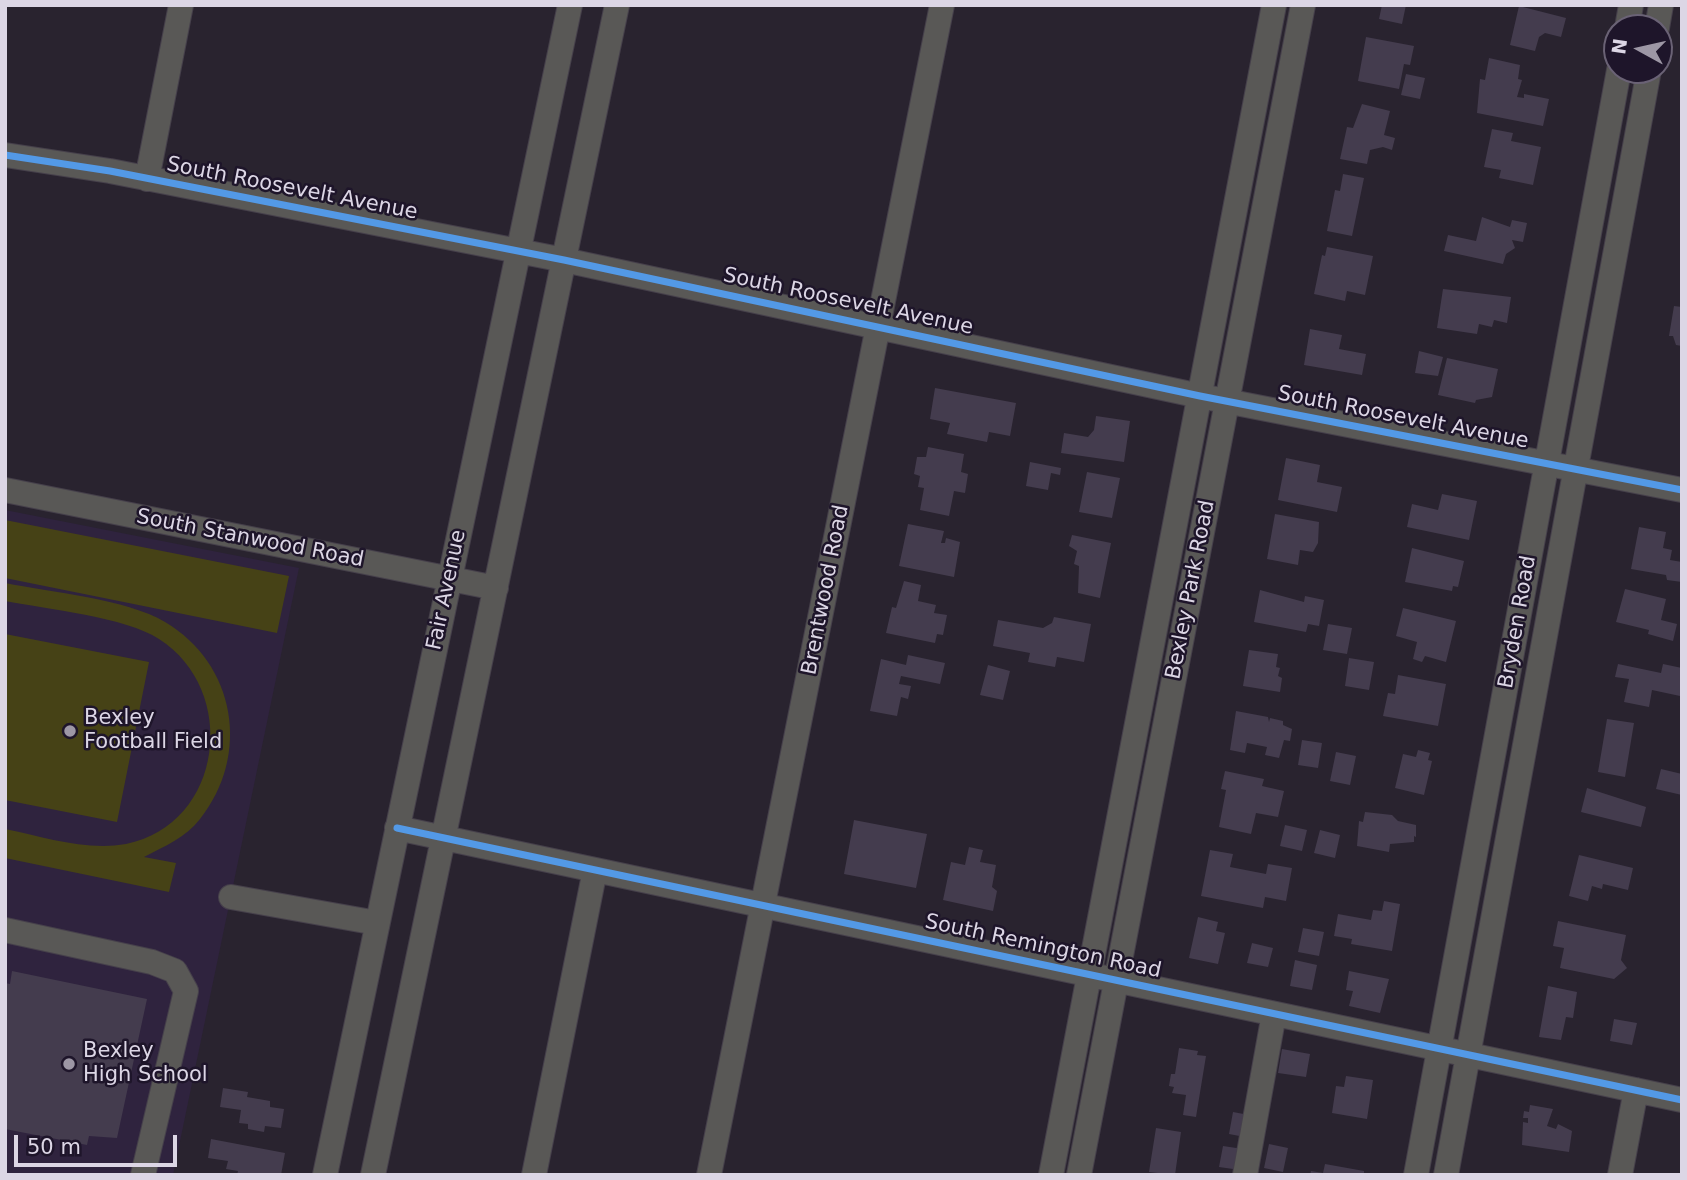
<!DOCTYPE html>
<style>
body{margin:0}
#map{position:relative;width:1687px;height:1180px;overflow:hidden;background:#29232f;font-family:"DejaVu Sans",sans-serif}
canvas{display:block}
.frame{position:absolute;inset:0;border:7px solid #dcd6e5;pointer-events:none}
.north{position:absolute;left:1603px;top:14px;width:70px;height:70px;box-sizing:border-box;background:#1e152a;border:2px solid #6a6275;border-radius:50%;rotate:278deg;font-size:19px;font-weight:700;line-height:28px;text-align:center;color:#dcd6e5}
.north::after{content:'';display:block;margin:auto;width:24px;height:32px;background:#9d97a5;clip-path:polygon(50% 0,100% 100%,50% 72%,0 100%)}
.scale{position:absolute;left:14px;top:1135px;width:163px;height:32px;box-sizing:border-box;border:4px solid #dcd6e5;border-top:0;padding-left:9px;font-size:21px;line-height:24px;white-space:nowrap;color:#dcd6e5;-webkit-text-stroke:5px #1e152a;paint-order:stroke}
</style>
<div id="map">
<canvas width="1687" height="1180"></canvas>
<div class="frame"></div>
<div class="north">N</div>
<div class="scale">50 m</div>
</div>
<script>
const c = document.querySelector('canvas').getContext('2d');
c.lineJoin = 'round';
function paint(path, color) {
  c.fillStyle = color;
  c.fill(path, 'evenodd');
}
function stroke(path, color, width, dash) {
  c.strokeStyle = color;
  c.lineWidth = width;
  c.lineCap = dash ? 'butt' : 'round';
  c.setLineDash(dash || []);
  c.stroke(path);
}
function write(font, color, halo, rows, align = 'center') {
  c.font = font + ' "DejaVu Sans",sans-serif';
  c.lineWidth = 5;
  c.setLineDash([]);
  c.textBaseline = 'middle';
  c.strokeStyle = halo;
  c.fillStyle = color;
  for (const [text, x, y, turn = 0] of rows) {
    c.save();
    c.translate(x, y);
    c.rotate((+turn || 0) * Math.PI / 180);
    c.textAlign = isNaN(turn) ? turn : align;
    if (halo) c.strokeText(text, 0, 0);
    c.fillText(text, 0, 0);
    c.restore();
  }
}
paint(new Path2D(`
 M5,510L299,568L173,1175H5Z`), '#2f233e');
paint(new Path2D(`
 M5,520L289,576L277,633L5,578Z
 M5,583C50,592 127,599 165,622C236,664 251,755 200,819C185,838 165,846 144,857L176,863L169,892L5,858V829C44,837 86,851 126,844C224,824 239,690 159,639C126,617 46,609 5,601Z
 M5,634L149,662L117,822L5,800Z`), '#464216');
paint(new Path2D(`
 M1382,5H1406L1402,24L1379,19Z
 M1519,6L1566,18L1561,37L1545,33L1539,37L1535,51L1510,45Z
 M1366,37L1414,46L1410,65L1404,64L1399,89L1358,81Z
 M1489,58L1520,65L1518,79L1522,80L1517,97L1524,98V94L1549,99L1543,126L1477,113L1480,79L1485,80Z
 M1406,74L1425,78L1420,99L1401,95Z
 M1362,104L1390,111L1384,135L1395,138L1392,150L1383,147L1370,150L1367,164L1340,159L1347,127L1353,128Z
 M1492,129L1513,133L1511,141L1541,147L1533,185L1499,178L1501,170L1484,167Z
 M1343,174L1364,178L1352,236L1327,231L1335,190L1340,191Z
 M1482,217L1510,227L1512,220L1527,223L1523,242L1512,240L1515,248L1506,254L1503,264L1444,251L1448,235L1476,241Z
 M1327,247L1373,256L1365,295L1347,291L1345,301L1314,294L1322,255L1325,256Z
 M1443,289L1511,297L1507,323L1494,320L1492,327L1479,324L1477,334L1437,328Z
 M1674,306L1682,307V346L1676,345L1673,336H1669Z
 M1310,329L1342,335L1339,349L1366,354L1362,375L1304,365Z
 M1419,351L1443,357L1438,376L1415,373Z
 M1447,358L1498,369L1492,397L1476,400L1475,403L1438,395Z
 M935,388L1016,403L1010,436L989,432L987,442L947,434L950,423L930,419Z
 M1096,416L1130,421L1124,462L1061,453L1064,433L1088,437L1094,430Z
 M928,447L964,454L961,472L968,474L965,493L954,491L949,516L920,510L924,488L918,487L920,476L914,474L917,457H926Z
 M1286,458L1320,465L1317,482L1342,487L1337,512L1278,500Z
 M1030,462L1061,468L1060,475L1051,473L1048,490L1026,486Z
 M1087,472L1120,478L1112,518L1079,512Z
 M1442,494L1477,501L1469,540L1407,527L1412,504L1438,510Z
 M1275,514L1319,522L1318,543L1313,552L1300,550L1298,565L1267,559Z
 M908,524L944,531L941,543H945L946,538L960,542L954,577L899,566Z
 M1639,527L1666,532L1663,548L1672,550L1670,560L1682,562V582L1667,580L1666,575L1631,569Z
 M1072,535L1111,543L1100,598L1078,593L1079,566L1074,564L1077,551L1069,546Z
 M1412,548L1464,561L1458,587L1453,586L1452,591L1405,582Z
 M904,581L921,585L918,601L936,605L934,613L947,615L943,635L937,634L935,643L886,633L892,607L896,608Z
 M1625,589L1666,599L1661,620L1677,624L1673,641L1648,634L1649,630L1616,622Z
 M1260,590L1304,602L1305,596L1324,600L1319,626L1308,624L1306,632L1254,622Z
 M1403,608L1456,621L1446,662L1425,656L1422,662L1413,659L1417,642L1396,636Z
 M1054,617L1091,624L1084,662L1057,657L1055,667L1028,662L1030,653L993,646L998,620L1043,628L1052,623Z
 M1328,624L1352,628L1347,654L1323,650Z
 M1249,650L1278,654L1276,667L1280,668L1278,676L1282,678L1280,692L1243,686Z
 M908,655L945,663L940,684L901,676L899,684L911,686L908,699L901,697L897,716L870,711L881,659L906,665Z
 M1349,658L1374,662L1369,690L1345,686Z
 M1618,664L1661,673L1663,664L1682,668L1680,696L1652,690L1649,707L1624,702L1629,679L1615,677Z
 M988,665L1010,671L1003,700L980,695Z
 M1398,675L1446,684L1438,726L1383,716L1388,693L1395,694Z
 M1236,711L1268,717L1269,722L1270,718L1283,721V725L1292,729L1290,741L1284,740L1279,758L1265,755L1267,747L1247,743L1245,753L1230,750Z
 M1607,719L1634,723L1625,777L1598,772Z
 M1302,740L1322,743L1318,768L1298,765Z
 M1418,750L1430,753L1428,760L1432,761L1424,795L1395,788L1403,754L1416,757Z
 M1336,752L1356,756L1350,785L1330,781Z
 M1661,769L1682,774V795L1656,789Z
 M1225,771L1264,779L1262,786L1284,791L1278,817L1256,813L1251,834L1219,827L1226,790L1221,789Z
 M1587,788L1646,807L1641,827L1581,812Z
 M1365,812L1392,815L1398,821L1416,825V837L1414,836V842L1390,844L1389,852L1357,846L1359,821L1363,822Z
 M854,820L927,834L916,888L844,874Z
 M1285,825L1307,830L1302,851L1280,846Z
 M1320,830L1340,835L1335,858L1314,853Z
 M969,847L983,850L980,862L996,865L992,887L997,891L993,911L943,900L951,862L965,865Z
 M1210,850L1233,854L1230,867L1266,874L1268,864L1292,868L1286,901L1265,897L1263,908L1201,896Z
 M1579,855L1633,868L1628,890L1603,884L1602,889L1592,886L1588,901L1569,896Z
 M1384,901L1400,904L1392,951L1351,944L1352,939L1334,936L1338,914L1371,920L1373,910L1382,911Z
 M1198,917L1218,922L1216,931L1225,933L1218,964L1189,958Z
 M1558,921L1626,935L1621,960L1627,968L1614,979L1560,968L1564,948L1553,946Z
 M1303,928L1324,932L1319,956L1298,952Z
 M1252,943L1273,948L1268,967L1247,963Z
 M1295,960L1317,965L1312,990L1290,986Z
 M12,971L147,999L117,1138L89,1136L87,1145L5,1129V983L10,984Z
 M1349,971L1389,979L1380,1013L1349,1006L1353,991L1346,990Z
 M1548,986L1577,992L1573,1018L1566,1017L1561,1040L1539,1037Z
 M1614,1019L1637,1023L1632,1045L1610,1041Z
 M1179,1048L1198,1051L1197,1055L1206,1056L1196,1117L1183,1115L1186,1095L1172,1093L1174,1087L1169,1086L1171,1074H1175Z
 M1282,1049L1310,1054L1306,1077L1278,1073Z
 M1346,1076L1373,1080L1367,1119L1332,1113L1336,1086L1344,1087Z
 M223,1088L248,1092L247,1097L270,1101V1107L284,1109L281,1128L265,1126L264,1132L248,1129V1124L239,1123L241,1110L220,1107Z
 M1530,1105L1553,1109L1547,1126L1556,1129L1558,1124L1572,1131L1569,1152L1522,1145L1523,1122L1528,1123V1118H1523L1524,1111L1529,1112Z
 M1233,1112L1254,1116L1250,1138L1229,1134Z
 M1156,1128L1181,1132L1175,1175L1149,1172Z
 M211,1139L285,1153L281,1175H237L238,1171L226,1169L228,1161L208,1158Z
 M1269,1144L1288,1148L1283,1172L1264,1168Z
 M1223,1146L1243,1149L1240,1170L1219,1167Z
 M1325,1164L1364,1171V1175H1310L1311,1171L1323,1173Z`), '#443c4e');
const minor = new Path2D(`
 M1627,28L1631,5
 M1657,28L1661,5
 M5,155L110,171L564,260L1200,396L1682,490
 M147,179L181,5
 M5,490L496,588
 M397,828L1682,1100
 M231,897L377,923
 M5,930L152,962L175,971L186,991L143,1175
 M325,1175L570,5
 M373,1175L617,5
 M534,1175L595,870
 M709,1175L942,5
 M1051,1175L1274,5
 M1079,1175L1303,5
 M1245,1175L1274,1014
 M1416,1175L1619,70
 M1446,1175L1649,70
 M1620,1175L1636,1090`);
stroke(minor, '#46404b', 26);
stroke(minor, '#595856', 24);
stroke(new Path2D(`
 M5,155L110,171L564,260L1200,396L1682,490
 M397,828L1682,1100`), '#5399e6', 7);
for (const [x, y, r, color] of [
 [70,731,7,"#9d97a5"],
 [69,1064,7,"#9d97a5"]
]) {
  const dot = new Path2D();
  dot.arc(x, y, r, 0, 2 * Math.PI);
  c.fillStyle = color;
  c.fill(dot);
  stroke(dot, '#1e152a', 2.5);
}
write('21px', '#dcd6e5', '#1e152a', [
 ["South Roosevelt Avenue",292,189,11],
 ["South Roosevelt Avenue",848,302,12],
 ["South Roosevelt Avenue",1403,418,11],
 ["South Stanwood Road",250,539,11],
 ["Fair Avenue",447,590,-78],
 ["Brentwood Road",826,590,-79],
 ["Bexley Park Road",1191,590,-79],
 ["Bryden Road",1518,622,-80],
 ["South Remington Road",1043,947,12]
]);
write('21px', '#dcd6e5', '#1e152a', [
 ["Bexley",84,719],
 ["Football Field",84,743],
 ["Bexley",83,1052],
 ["High School",83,1076]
], 'left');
</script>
